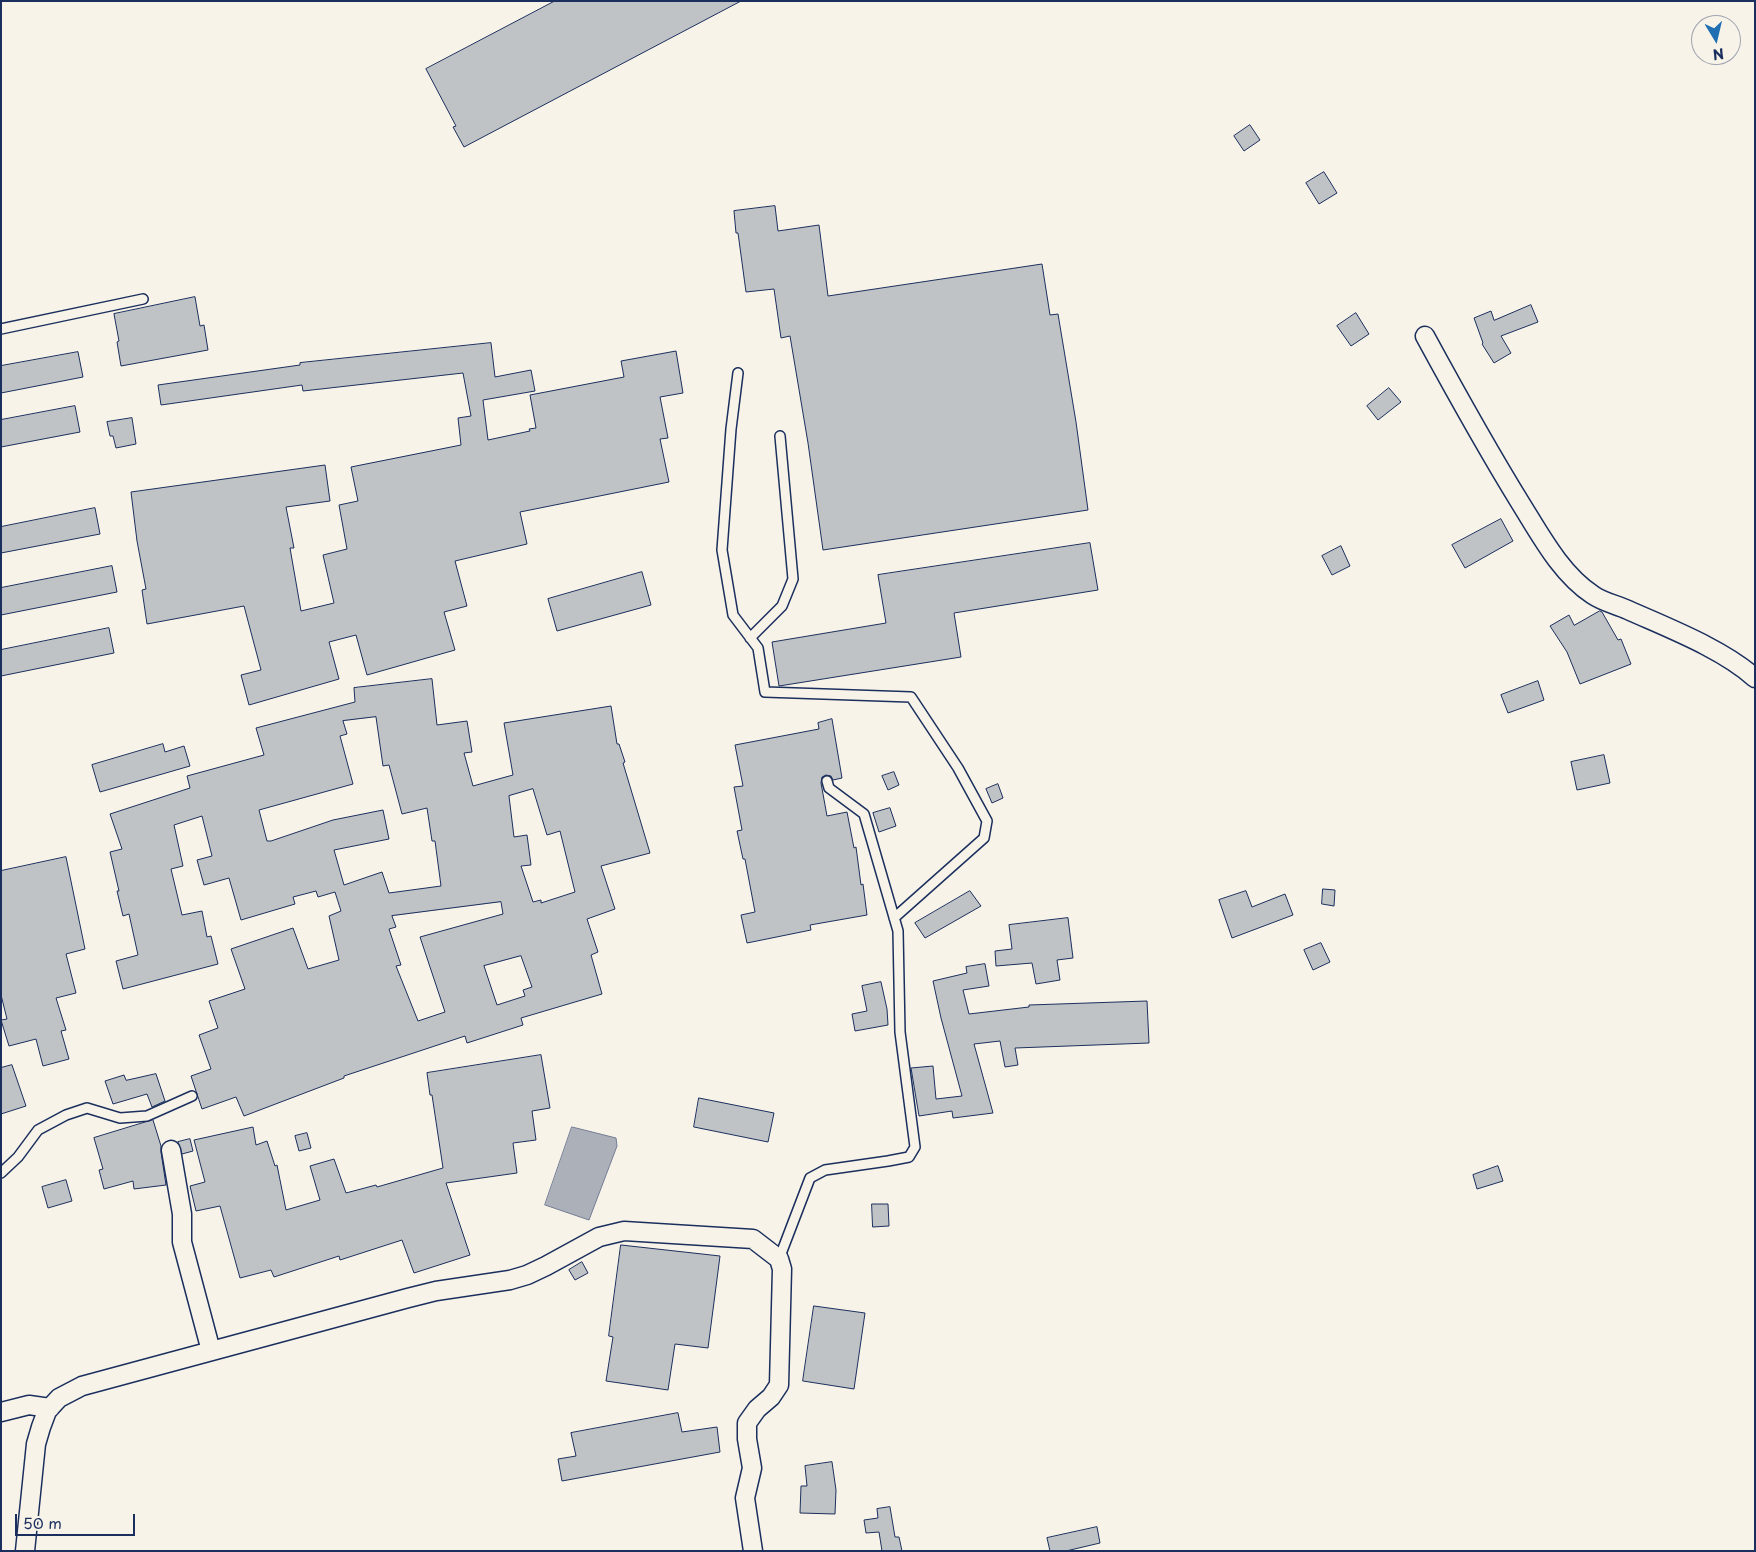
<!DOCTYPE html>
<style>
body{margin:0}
#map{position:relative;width:1756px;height:1552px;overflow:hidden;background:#f7f3e8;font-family:"Playpen Sans",sans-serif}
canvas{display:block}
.frame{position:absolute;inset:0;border:2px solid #1b2f5e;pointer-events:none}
.north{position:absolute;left:1691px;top:15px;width:50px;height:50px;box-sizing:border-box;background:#f7f3e8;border:1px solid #9fa5b1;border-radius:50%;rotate:171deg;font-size:14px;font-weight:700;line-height:20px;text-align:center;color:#1b2f5e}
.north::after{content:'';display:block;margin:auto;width:18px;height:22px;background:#1f6fb2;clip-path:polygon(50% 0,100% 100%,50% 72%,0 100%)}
.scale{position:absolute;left:15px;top:1514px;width:120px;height:22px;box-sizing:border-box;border:2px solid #1b2f5e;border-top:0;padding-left:6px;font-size:15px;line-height:18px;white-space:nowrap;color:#1b2f5e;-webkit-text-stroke:4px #f7f3e8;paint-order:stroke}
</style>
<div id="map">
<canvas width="1756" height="1552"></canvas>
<div class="frame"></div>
<div class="north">N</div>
<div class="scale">50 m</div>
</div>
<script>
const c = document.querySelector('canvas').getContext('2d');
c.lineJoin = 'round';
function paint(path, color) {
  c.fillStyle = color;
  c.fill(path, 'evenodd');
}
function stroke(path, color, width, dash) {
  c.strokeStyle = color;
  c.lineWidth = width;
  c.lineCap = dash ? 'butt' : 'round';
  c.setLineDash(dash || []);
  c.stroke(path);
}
const water = new Path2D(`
 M572,1127L616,1138L617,1146L589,1220L545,1205Z`);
paint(water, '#acb0b9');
stroke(water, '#727c95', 1);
const building = new Path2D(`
 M555,1H741L464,147L453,127L456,126L426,69Z
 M1250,125L1260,140L1244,151L1234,136Z
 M1324,172L1337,193L1319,204L1306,183Z
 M775,206L778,231L819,225L828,296L1042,264L1050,315L1058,314L1076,422L1088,510L823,550L808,443L790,336L781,338L774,289L746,292L738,233H736L734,211Z
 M195,297L200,326L204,325L208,350L121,366L117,342L119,341L114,314Z
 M1531,305L1538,322L1501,336L1511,353L1494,363L1482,344L1483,343L1474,318L1491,311L1494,320Z
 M1356,313L1369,334L1351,346L1337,326Z
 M491,343L495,377L531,370L535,391L483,400L488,440L530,431L529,429L536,428L530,395L624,377L621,361L676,351L683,393L660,397L668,438L660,439L669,482L520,512L527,544L455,561L467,606L444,612L455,650L367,675L356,635L329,642L339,679L249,705L241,675L261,670L244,606L147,624L142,590L146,589L137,541L131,492L325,465L330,501L286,507L294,548H290L301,611L334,603L323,555L347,549L339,505L358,501L351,467L461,445L458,418L471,416L463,373L303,391L302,385L161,405L158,385L300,365V363Z
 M78,352L83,377L1,393V366Z
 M1389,388L1401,402L1378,420L1367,406Z
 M75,406L80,432L1,447V420Z
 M132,418L136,444L116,448L113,436H110L107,422Z
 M95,508L100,534L1,553V527Z
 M1501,519L1513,541L1465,568L1452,545Z
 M1090,543L1098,590L954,613L961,657L779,686L772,642L886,623L878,575Z
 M1341,546L1350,566L1332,575L1322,556Z
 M112,566L117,592L1,615V588Z
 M642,572L651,605L557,631L548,599Z
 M1600,611L1602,612L1618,640L1621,639L1631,664L1580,684L1567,652L1550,626L1569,615L1574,625Z
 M109,628L114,653L1,676V650Z
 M432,679L437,725L467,721L472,752L464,753L473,786L513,775L504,723L611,706L617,744H619L625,762L623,763L650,853L601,866L615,909L587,919L598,952L591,955L602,994L521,1018L523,1025L467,1043L465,1036L344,1076V1078L244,1116L236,1097L202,1109L191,1076L211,1069L199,1035L218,1028L209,1001L245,989L231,949L293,928L308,969L339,960L329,916L341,911L335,892L318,897L316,891L293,897L295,904L241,920L229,878L204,885L197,860L212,856L202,816L174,825L183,866L171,869L182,915L202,911L207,937L211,936L218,964L123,989L116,961L138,955L129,914L123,916L117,891H119L110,852L122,849L110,814L190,788L187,776L264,755L256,728L355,702L354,688ZM376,717L383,766L389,765L402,814L427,808L432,841H435L441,886L389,893L382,872L344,885L334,850L389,839L383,810L333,820L271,841H267L259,810L353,784L340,736L347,734L343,721ZM533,789L547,835L560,831L575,892L541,903V900L533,902L521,866L531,865L527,835L514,837L509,796ZM501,902L503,914L420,937L445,1012L418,1021L396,966L401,965L389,929L396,927L392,916ZM521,956L532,987L523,990L525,996L497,1005L484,966Z
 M1538,681L1544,700L1508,713L1501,695Z
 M832,719L842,778L833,780L831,776L826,775L822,777L821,783L827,816L847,812L854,848L856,847L861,885L863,884L867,915L810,925L811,930L747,943L741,915L755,912L745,859H743L737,831L742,830L734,787L743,786L735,745L819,729L818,723Z
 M163,744L165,752L184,746L190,766L100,792L92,765Z
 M1604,755L1610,783L1577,790L1571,762Z
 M894,772L899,785L888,790L882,776Z
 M998,784L1003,798L992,803L986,789Z
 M890,808L896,826L879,832L873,813Z
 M66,857L85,949L66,954L76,993L56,998L66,1030L61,1031L69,1059L43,1066L36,1039L9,1046L1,1020L7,1019L1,995V871Z
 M1323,889L1335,890L1334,906L1322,904Z
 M970,891L981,906L925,938L915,923Z
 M1246,891L1252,907L1285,894L1293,915L1232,938L1219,900Z
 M1068,918L1073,958L1057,960L1060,980L1036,984L1032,963L996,966L995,951L1012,949L1009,925Z
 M1321,943L1330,962L1313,970L1304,950Z
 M985,964L989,986L963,990L969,1014L1029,1007V1005L1147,1001L1149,1043L1015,1048L1018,1065L1005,1067L1000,1041L974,1044L993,1113L953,1118L952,1111L919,1116L911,1068L933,1066L936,1099L962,1096L941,1018L933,981L967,973L966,967Z
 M881,982L887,1009L888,1025L855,1031L852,1014L867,1011L862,986Z
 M541,1055L550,1108L532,1111L536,1140L513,1143L517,1173L446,1183L470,1255L414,1273L402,1240L340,1260L339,1256L274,1277L271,1270L240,1278L220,1206L196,1211L190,1186L205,1182L194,1140L253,1127L256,1145L267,1141L275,1166L277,1165L286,1210L320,1200L310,1166L334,1159L346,1193L376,1185L377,1187L443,1168L432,1095H430L427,1073Z
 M12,1065L26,1106L1,1114V1068Z
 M156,1074L165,1101L152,1107L147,1094L113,1104L105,1081L124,1075L126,1080Z
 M699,1098L774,1113L768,1142L694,1127Z
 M153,1120L161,1146V1152L166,1185L134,1189L133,1181L104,1189L99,1170L103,1169L94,1138Z
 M307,1133L311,1148L299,1151L295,1136Z
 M190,1139L193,1151L182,1154L178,1142Z
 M1498,1166L1503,1181L1477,1189L1473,1175Z
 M66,1180L72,1201L48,1208L42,1187Z
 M872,1204H888L889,1226L873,1227Z
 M621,1245L720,1256L708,1348L675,1344L668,1390L606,1381L613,1337L609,1336Z
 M582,1262L588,1273L575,1280L569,1270Z
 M814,1306L865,1313L854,1389L803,1381Z
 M678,1413L682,1432L717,1427L720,1452L562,1481L558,1459L576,1456L571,1433Z
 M832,1462L836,1490L835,1514L800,1513L801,1486H807L805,1466Z
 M890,1507L895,1537H899L902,1551H882L879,1532L866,1533L864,1520L878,1518L877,1509Z
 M1097,1527L1100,1543L1066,1551H1050L1047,1538Z`);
paint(building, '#c0c3c5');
stroke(building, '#1b2f5e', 1);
const service = new Path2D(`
 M1,329L143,299
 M738,373L731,429L722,550L733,615L758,648L765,692L911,697L958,768L987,821L984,838L894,918
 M750,638L782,606L793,579L780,436
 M1,1173L18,1157L38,1130L66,1115L87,1108L120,1118L147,1116L192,1096
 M779,1259L810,1178L825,1170L888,1161L909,1157L915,1147L900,1032L898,931L864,814L829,788L827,781`);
const minor = new Path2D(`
 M1425,336C1456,393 1487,449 1521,504C1541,536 1561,574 1593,595C1603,602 1617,605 1628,610C1668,628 1723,649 1755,678
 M171,1150L182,1214V1242L211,1351
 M1,1412L29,1405L50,1408
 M25,1551L36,1444L41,1427L47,1411L59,1398L82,1386L408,1298L436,1291L510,1280L527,1275L546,1266L599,1237L624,1231L753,1239L779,1259L782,1269L779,1385L771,1397L757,1409L747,1423V1439L752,1468L745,1498L753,1551`);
stroke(service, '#1b2f5e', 12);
stroke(minor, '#1b2f5e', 21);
stroke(service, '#f7f3e8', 9);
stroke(minor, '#f7f3e8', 18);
</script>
